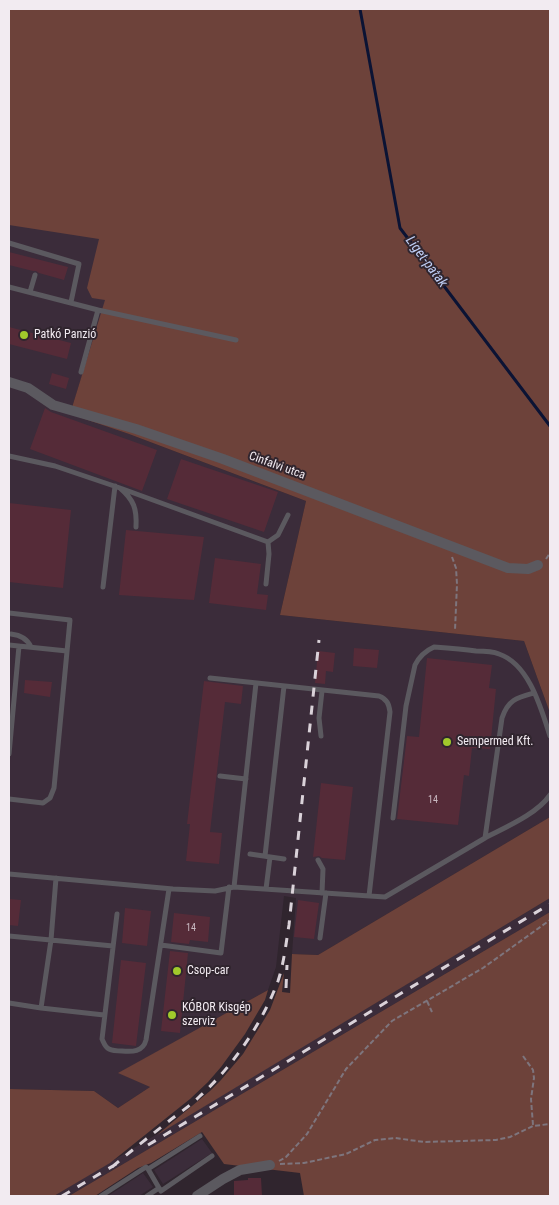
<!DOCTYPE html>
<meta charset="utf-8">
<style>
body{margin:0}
#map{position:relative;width:559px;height:1205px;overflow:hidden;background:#30252e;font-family:"Roboto Condensed",sans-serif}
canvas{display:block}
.frame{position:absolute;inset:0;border:10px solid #f2ebf1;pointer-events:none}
</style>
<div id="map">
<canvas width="559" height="1205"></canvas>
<div class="frame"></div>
</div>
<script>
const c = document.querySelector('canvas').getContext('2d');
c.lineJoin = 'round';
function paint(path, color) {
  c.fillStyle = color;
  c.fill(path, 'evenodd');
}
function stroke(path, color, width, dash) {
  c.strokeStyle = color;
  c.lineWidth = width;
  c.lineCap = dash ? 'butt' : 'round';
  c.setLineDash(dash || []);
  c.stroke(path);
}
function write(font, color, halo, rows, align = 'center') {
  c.font = font + ' "Roboto Condensed",sans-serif';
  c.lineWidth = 4;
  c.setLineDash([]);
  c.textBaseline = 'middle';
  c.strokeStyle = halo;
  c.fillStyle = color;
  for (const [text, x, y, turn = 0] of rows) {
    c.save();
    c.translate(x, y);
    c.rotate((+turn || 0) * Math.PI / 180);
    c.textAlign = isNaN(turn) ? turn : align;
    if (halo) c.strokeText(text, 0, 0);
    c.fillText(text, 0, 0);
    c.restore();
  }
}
paint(new Path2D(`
 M9,203L103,217L106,300L70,414L129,434L306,501L280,615L524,641L550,713V817L318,955L292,954L296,898L284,896L276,967L268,990L119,1073L150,1087L118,1108L94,1091L9,1089Z
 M550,898V912L69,1196H54Z
 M202,1139L212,1153L163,1184L154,1170Z
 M143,1173L153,1187L139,1196H108Z`), '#3b2c3a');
paint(new Path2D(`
 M9,9H550V713L524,641L280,615L306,501L129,434L70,414L105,300L92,298L87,288L99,239L9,225Z
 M550,817V898L157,1135L210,1091L221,1080L243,1054L270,1010L284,973L282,992L290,993L292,954L318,955Z
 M550,912V1196H304L300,1173L224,1164L202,1132L151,1163L138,1168L95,1196H69Z
 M268,990L265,1000L245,1034L221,1067L208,1082L190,1099L110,1163L54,1196H9V1089L94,1091L118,1108L150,1087L118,1073Z`), '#6d423a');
stroke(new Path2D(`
 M360,9L400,228L550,426`), '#0b1334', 3);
paint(new Path2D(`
 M9,252L68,267L64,280L39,273L36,271H33L9,265Z
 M9,327L71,343L67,359L9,344Z
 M52,373L69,378L66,389L49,384Z
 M45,408L51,412L157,450L142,491L30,449Z
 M181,459L278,492L264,532L167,499Z
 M9,503L71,510L63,588L9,582Z
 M126,530L204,537L194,600L119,595Z
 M215,558L261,564L257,594L268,595L266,610L209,603Z
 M354,648L379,650L377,668L353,666Z
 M318,651L335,653L333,672L326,671L325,684L315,683Z
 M427,658L492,665L489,688L496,689L490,749L472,748L469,776L464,775L458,825L397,819L407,736L419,737Z
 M25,680L52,682L50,697L24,693Z
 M204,681L243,686L241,704L225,702L210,832L222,833L219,864L186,861L190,824H187Z
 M321,783L353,787L345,860L322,858L319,856L313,857Z
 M9,899L21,900L18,926L9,925Z
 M298,900L319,903L314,939L294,937Z
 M125,908L151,911L147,946L122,943Z
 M174,913L210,917L208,942L190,940L189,944L171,942Z
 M170,951L188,953L180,1033L161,1031Z
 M121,960L146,963L136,1046L112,1043Z
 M248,1178H261L262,1196H234V1181L248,1180Z`), '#552b38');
stroke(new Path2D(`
 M452,557L456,568L457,584L455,630
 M546,559L550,553
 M427,1001L432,1012
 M523,1056L533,1070L534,1078L531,1099L533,1125
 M279,1161L286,1157L307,1134L346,1069L392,1021L483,968L550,920
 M280,1164L304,1163L346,1154L375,1140L395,1138L424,1142L496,1140L510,1137L533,1126L550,1124`), '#7e757d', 2, [5, 2.5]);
stroke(new Path2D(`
 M9,243L79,264L71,302
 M9,287L98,310L81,372
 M30,292L35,275
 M98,310L236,340
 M9,456L55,466L120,488C134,500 137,509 136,527
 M120,488L268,542L278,535L288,515
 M266,584L269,554L268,542
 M103,587L115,486
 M9,613L70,620L54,788L50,798L43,803L9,799
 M11,634C20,635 27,638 31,647
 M9,645L67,651
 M210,678L379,696C387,699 389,704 390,712L369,896
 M321,736L319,718L322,691
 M9,754L19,646
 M220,776L246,779
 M393,818L406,706L415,665C419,657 425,651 434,647C448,648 462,649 476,651C484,651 492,651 499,654C529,664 541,708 550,736
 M485,838C506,827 537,814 550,795
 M250,854L284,859
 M265,856L284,686
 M318,860L323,869L322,893
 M9,874L173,889L215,891L234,887L385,897L485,838L502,718C508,700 516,698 534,693
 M234,887L256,683
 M266,889L270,857
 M117,914L102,1039C104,1043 105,1047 109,1049C113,1051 118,1051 122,1051C132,1052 143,1052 146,1040L169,889
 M9,936L113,946
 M320,938L326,893
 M161,945L221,953L229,887
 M9,1003L41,1008L104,1015
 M41,1008L51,940L56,878
 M148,1169L159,1188
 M101,1196L146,1167L148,1169L200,1136
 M147,1196L159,1188L161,1191L212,1156`), '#5b595f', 5);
stroke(new Path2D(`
 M9,382L28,388L53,405L136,429L223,459L508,568L528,569L538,565
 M197,1196L223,1179L240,1170L270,1165`), '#5b595f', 10);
stroke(new Path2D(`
 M286,988L287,965
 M148,1145L550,904
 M112,1167C131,1151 150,1136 169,1121C179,1113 190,1106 199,1097C233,1066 262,1024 278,981C284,963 286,943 289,925L319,640
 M62,1196L118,1163`), '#dad2d9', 3, [9, 9]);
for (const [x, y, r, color] of [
 [24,335,5,"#a1c92b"],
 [447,742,5,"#a1c92b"],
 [177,971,5,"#a1c92b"],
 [172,1015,5,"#a1c92b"]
]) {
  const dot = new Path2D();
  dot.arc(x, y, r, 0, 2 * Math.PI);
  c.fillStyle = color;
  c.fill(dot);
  stroke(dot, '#30252e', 2);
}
write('10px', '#cbbbc3', null, [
 ["14",433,800],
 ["14",191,928]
]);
write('12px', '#f2ebf1', '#30252e', [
 ["Patkó Panzió",34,335],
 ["Sempermed Kft.",457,742],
 ["Csop-car",187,971],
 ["KÓBOR Kisgép",182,1008],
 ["szerviz",182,1022]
], 'left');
write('12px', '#f2ebf1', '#30252e', [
 ["Cinfalvi utca",277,466,20]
]);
write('italic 14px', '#bfcef5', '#30252e', [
 ["Liget-patak",426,262,53]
]);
</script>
